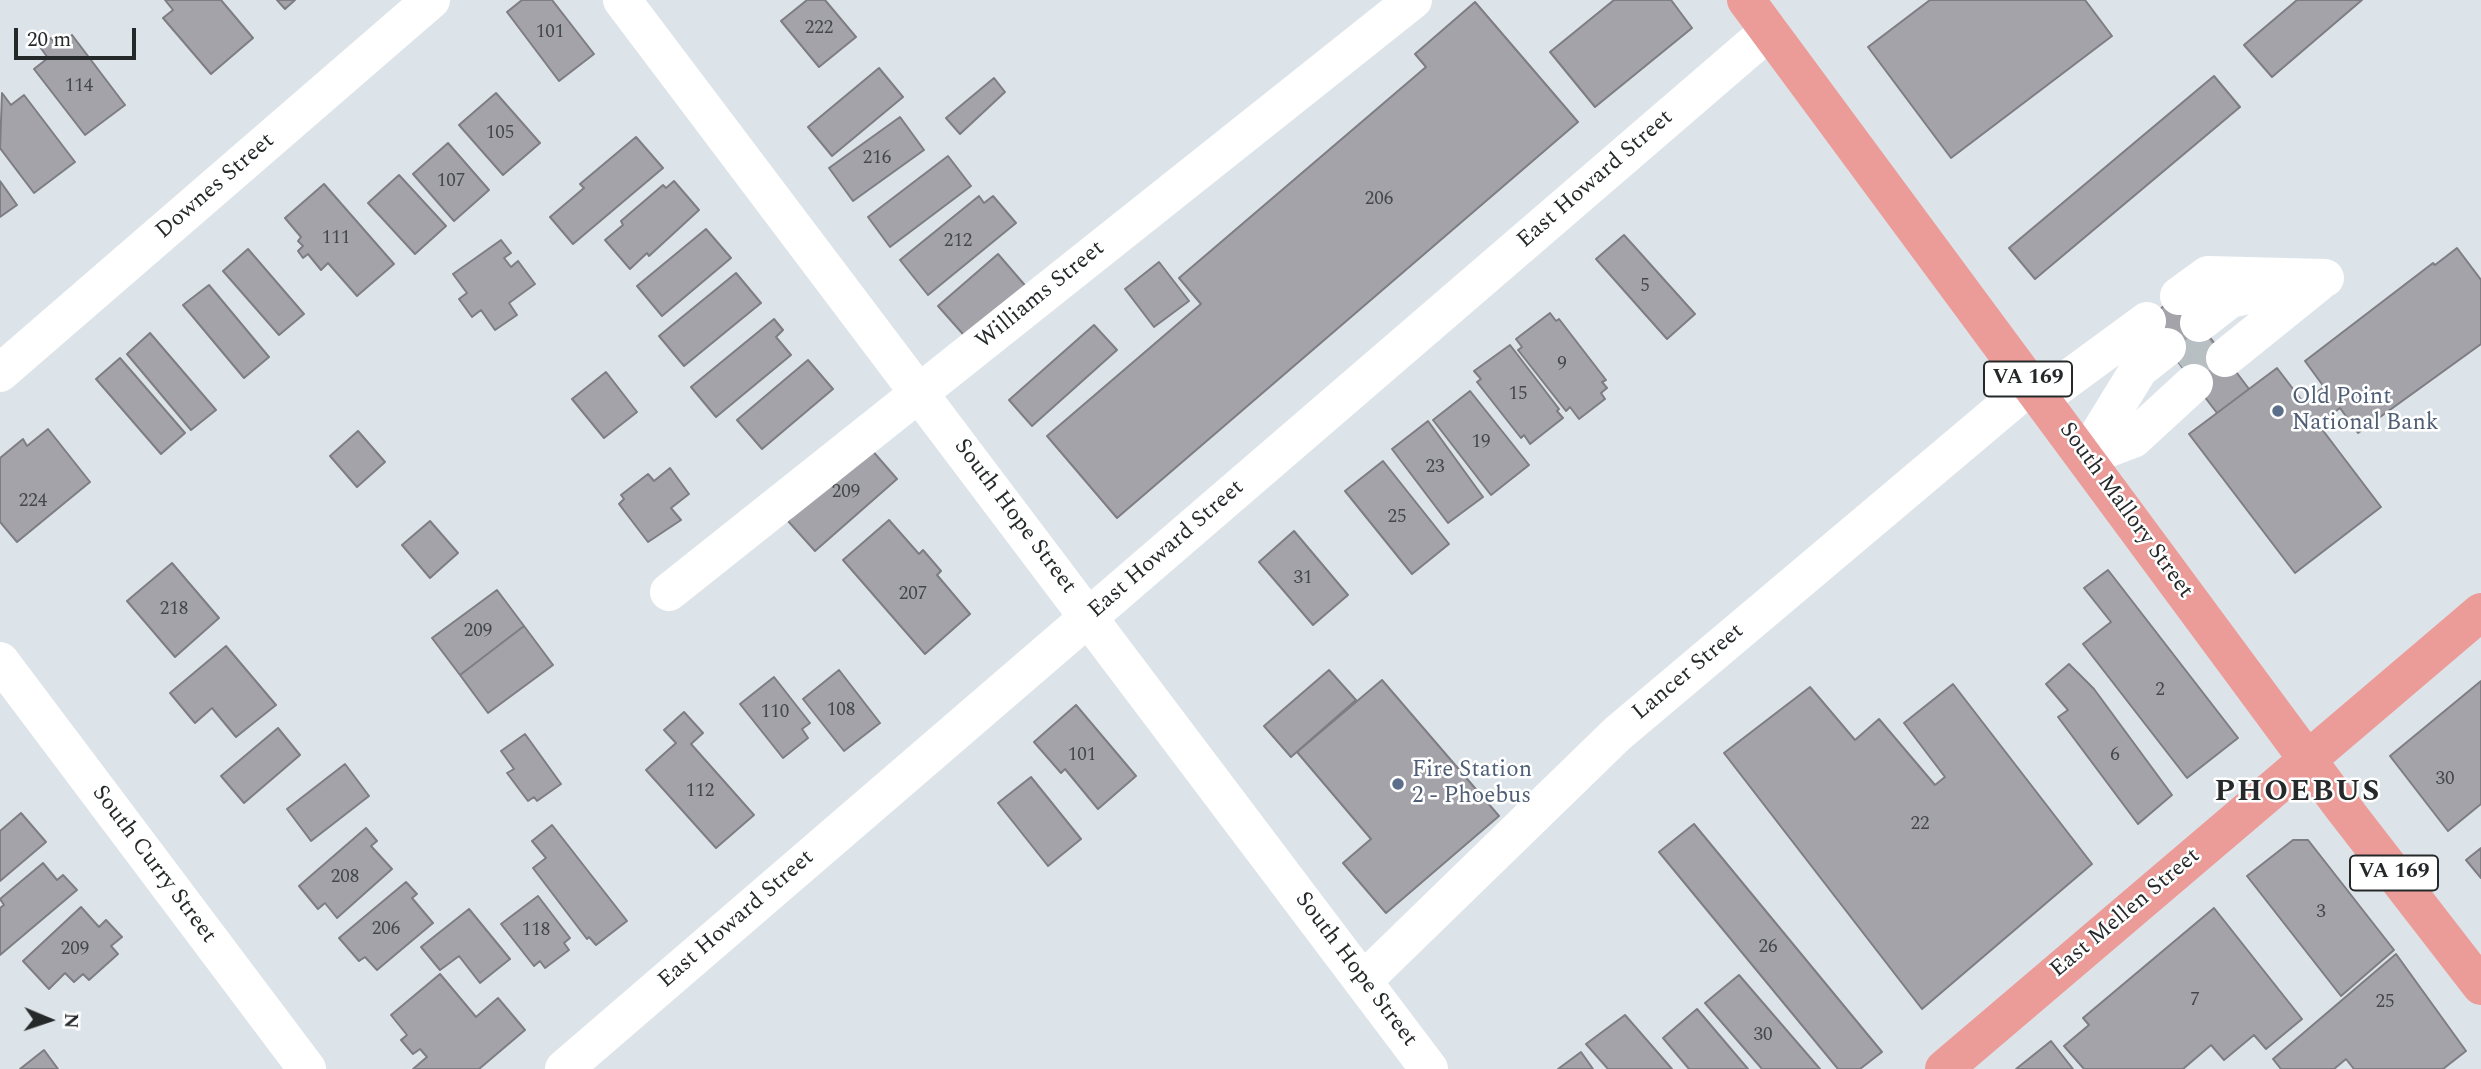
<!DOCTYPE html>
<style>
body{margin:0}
#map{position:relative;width:2481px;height:1069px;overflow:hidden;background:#dde4e9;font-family:Spectral,serif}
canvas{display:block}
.north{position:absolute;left:14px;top:985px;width:70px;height:70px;-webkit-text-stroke:5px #fff;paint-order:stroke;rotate:92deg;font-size:19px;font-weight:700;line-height:28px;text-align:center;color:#26292a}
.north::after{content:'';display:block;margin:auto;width:24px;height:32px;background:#26292a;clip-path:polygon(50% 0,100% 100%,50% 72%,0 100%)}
.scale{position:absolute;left:14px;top:28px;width:122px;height:32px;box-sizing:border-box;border:4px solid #26292a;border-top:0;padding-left:9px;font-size:21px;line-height:24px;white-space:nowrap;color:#26292a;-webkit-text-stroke:5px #fff;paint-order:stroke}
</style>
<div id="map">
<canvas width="2481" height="1069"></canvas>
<div class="north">N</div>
<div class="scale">20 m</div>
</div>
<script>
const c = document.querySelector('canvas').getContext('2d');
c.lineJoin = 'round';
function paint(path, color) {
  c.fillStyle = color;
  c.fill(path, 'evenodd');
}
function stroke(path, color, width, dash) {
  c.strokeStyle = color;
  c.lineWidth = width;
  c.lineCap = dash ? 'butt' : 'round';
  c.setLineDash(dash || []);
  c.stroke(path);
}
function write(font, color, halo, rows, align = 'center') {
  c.font = font + ' Spectral,serif';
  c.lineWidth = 5;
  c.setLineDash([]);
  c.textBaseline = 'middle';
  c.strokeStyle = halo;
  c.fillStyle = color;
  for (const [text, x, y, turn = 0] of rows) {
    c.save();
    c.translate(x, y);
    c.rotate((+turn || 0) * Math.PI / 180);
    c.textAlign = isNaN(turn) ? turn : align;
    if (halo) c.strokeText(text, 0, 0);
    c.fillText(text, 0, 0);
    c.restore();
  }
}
const building = new Path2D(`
 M165,0H221L253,38L211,74L163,18L173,10Z
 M277,0H295L285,9Z
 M522,0H552L594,54L559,81L507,12Z
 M807,0H825L856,37L819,67L781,21Z
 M1614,0H1671L1692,28L1595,107L1550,52Z
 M1930,0H2085L2112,36L1951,158L1868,47Z
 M2297,0H2362L2272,77L2244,45Z
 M1475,2L1578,122L1117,518L1047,436L1201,304L1179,278L1426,67L1415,54Z
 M72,35L125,105L85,135L34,69L48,58L40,47L51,38L58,47Z
 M879,68L903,97L832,156L808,127Z
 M2214,76L2240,107L2035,279L2009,248Z
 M994,78L1005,92L960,134L946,118Z
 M2,93L11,105L24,95L75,162L34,193L0,148Z
 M496,93L540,143L503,175L459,125Z
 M900,117L924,150L853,201L829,168Z
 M636,137L663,168L573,244L550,217L584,188L580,184Z
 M448,143L489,190L454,221L413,174Z
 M948,156L971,186L890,247L868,217Z
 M399,175L446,226L415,254L368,203Z
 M0,181L17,205L0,217Z
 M674,181L699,210L649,256L647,253L630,269L605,240L623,225L621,221L663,185L666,188Z
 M324,184L394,264L357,296L328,263L321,270L308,254L303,258L298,251L303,246L298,241L301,237L285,218Z
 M979,196L984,203L993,196L1016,223L928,295L900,260Z
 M706,229L731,258L662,316L637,286Z
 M1624,235L1695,314L1667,339L1596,259Z
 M501,240L511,253L504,258L511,267L518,261L535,284L509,303L517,315L495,330L481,310L472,317L459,299L467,293L453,274Z
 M2457,248L2481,280V344L2358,433L2340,408L2318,424L2381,507L2295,573L2189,434L2277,368L2303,402L2324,387L2305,361L2433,263L2435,265Z
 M248,249L304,314L279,335L223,271Z
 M998,254L1029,290L970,342L938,306Z
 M1159,262L1189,301L1154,327L1125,289Z
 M736,273L761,303L684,366L659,336Z
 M209,285L269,357L244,378L183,305Z
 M2178,295L2249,389L2217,413L2146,320Z
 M1550,313L1556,321L1559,319L1606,380L1602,382L1607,388L1601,393L1605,399L1579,419L1570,407L1566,411L1518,350L1522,347L1516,339Z
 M774,319L783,330L776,337L791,355L716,417L691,387Z
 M1094,325L1117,350L1032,426L1009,400Z
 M150,333L216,410L191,430L127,354Z
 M1510,345L1559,409L1557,411L1563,418L1530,444L1524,435L1521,438L1477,382L1481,379L1474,371Z
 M120,358L185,433L161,454L96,379Z
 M808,360L833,389L762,449L737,420Z
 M606,372L637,412L604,438L572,399Z
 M1470,391L1529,465L1491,495L1433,420Z
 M1428,421L1483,497L1448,523L1392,449Z
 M48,429L90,482L17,542L0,522V458L23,439L27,446Z
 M358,431L385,462L357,487L330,456Z
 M863,440L897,479L815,551L788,521Z
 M1383,461L1449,544L1412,574L1345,491Z
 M670,468L689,494L671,508L681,520L648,542L619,504L624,499L621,495L648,474L654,481Z
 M889,520L919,554L923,550L941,571L937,575L970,614L925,654L843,560Z
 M430,521L458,553L430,578L402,545Z
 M1294,531L1348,595L1313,625L1259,562Z
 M172,563L219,618L175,657L127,601Z
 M2108,570L2238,738L2187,778L2083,644L2111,622L2084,588Z
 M497,590L524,626L460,675L432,638Z
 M524,626L553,665L488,713L460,675Z
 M226,646L276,705L236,737L212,708L195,723L170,693Z
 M2069,664L2094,689L2172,795L2138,824L2058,717L2068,710L2046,684Z
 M839,670L880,723L844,751L803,699Z
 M1329,670L1356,700L1291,757L1264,726Z
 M774,677L810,723L802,729L808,738L783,758L740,704Z
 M1382,680L1499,816L1386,913L1343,863L1371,839L1297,752Z
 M2481,681V804L2448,831L2390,756Z
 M1953,684L2092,864L1922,1009L1724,753L1810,687L1855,740L1879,719L1935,785L1945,777L1904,723Z
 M1076,705L1136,776L1098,809L1065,769L1061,773L1034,742Z
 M684,712L703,733L691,744L754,815L716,848L646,770L676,743L664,730Z
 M278,728L300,755L244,803L221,776Z
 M525,734L561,784L537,801L534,797L528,801L507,773L514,769L501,751Z
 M345,764L369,796L311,841L287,809Z
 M1031,777L1081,839L1048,866L998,803Z
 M21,813L46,842L0,881V831Z
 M1694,824L1882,1052L1860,1069H1838L1659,852Z
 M552,825L627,921L596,945L589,937L587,939L533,868L546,858L532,841Z
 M366,828L377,841L371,846L392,869L337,918L325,903L318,909L299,886Z
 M2293,840H2308L2394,950L2341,996L2247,876Z
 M2481,848V878L2466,860Z
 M43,863L57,880L63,875L77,890L0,955V908L4,905L0,899Z
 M406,882L417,894L412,898L433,923L377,970L365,957L359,961L339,938Z
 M538,896L570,938L564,943L569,950L545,968L540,961L534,966L501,924Z
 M81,907L99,927L106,920L122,937L111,946L118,954L89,980L83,974L74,982L65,973L49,989L23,961Z
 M2214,908L2302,1019L2266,1049L2254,1035L2224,1060L2211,1045L2183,1069H2084L2064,1046L2089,1025L2083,1018Z
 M469,909L510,959L480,983L459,956L440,970L421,947Z
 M2396,954L2466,1051L2443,1069H2354L2346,1059L2334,1069H2281L2273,1059Z
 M440,974L476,1017L498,998L525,1030L479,1069H413L427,1057L420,1049L413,1054L401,1040L407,1035L391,1015Z
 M1739,975L1820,1069H1762L1705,1003Z
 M1697,1009L1748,1069H1689L1663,1038Z
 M1625,1015L1672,1069H1608L1586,1044Z
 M2051,1041L2073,1069H2016Z
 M44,1050L58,1069H20Z
 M1581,1052L1593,1069H1558Z`);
paint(building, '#a3a3a9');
stroke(building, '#7d7d83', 2);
stroke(new Path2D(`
 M2182,367L2214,342`), '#b8bfc3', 38, [38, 19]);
stroke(new Path2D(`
 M622,0L1429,1069
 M2179,296L2208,275L2325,278
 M2199,323L2230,299L2275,289
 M2225,358L2318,283
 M0,373L431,0
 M2042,398L2147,321
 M2085,457L2139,369L2167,347
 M2085,457L2133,439L2194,383
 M669,592L1413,0
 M0,661L307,1069
 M1364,980L1617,734L2032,384
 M564,1069L1769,31`), '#fff', 38);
stroke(new Path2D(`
 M1746,0L2341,805L2481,986
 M1944,1069L2481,612`), '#eb9b98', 38);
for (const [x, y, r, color] of [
 [2278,411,7,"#5c6f8a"],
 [1398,784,7,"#5c6f8a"]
]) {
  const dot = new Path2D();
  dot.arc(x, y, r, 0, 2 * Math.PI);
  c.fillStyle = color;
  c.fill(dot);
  stroke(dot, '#fff', 2.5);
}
write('19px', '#45484a', null, [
 ["222",819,29],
 ["101",550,33],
 ["114",79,87],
 ["105",500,134],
 ["216",877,159],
 ["107",451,182],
 ["206",1379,200],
 ["111",336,239],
 ["212",958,242],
 ["5",1645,287],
 ["9",1562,365],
 ["15",1518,395],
 ["19",1481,443],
 ["23",1435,468],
 ["209",846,493],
 ["224",33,502],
 ["25",1397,518],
 ["31",1303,579],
 ["207",913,595],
 ["218",174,610],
 ["209",478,632],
 ["2",2160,691],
 ["108",841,711],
 ["110",775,713],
 ["101",1082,756],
 ["6",2115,756],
 ["30",2445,780],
 ["112",700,792],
 ["22",1920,825],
 ["208",345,878],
 ["3",2321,913],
 ["206",386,930],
 ["118",536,931],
 ["26",1768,948],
 ["209",75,950],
 ["7",2195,1001],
 ["25",2385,1003],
 ["30",1763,1036]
]);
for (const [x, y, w] of [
 [2028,379,88],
 [2394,873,88]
]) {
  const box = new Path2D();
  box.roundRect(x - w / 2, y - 17.5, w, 35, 5);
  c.fillStyle = '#fff';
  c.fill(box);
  stroke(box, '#26292a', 2);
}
write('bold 21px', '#26292a', null, [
 ["VA 169",2028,379],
 ["VA 169",2394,873]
]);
write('23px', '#26292a', '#fff', [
 ["East Howard Street",1596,180,-41],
 ["Downes Street",216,187,-41],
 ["Williams Street",1041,296,-39],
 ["South Mallory Street",2125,511,54],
 ["South Hope Street",1014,517,53],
 ["East Howard Street",1167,550,-41],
 ["Lancer Street",1689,673,-40],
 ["South Curry Street",153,865,53],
 ["East Mellen Street",2126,914,-40],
 ["East Howard Street",737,920,-41],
 ["South Hope Street",1355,970,53]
]);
write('23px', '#4e5e75', '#fff', [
 ["Old Point",2292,398],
 ["National Bank",2292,424],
 ["Fire Station",1412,771],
 ["2 - Phoebus",1412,797]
], 'left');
c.letterSpacing = '2px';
write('bold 30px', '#26292a', '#fff', [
 ["PHOEBUS",2298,794]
]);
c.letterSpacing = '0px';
</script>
